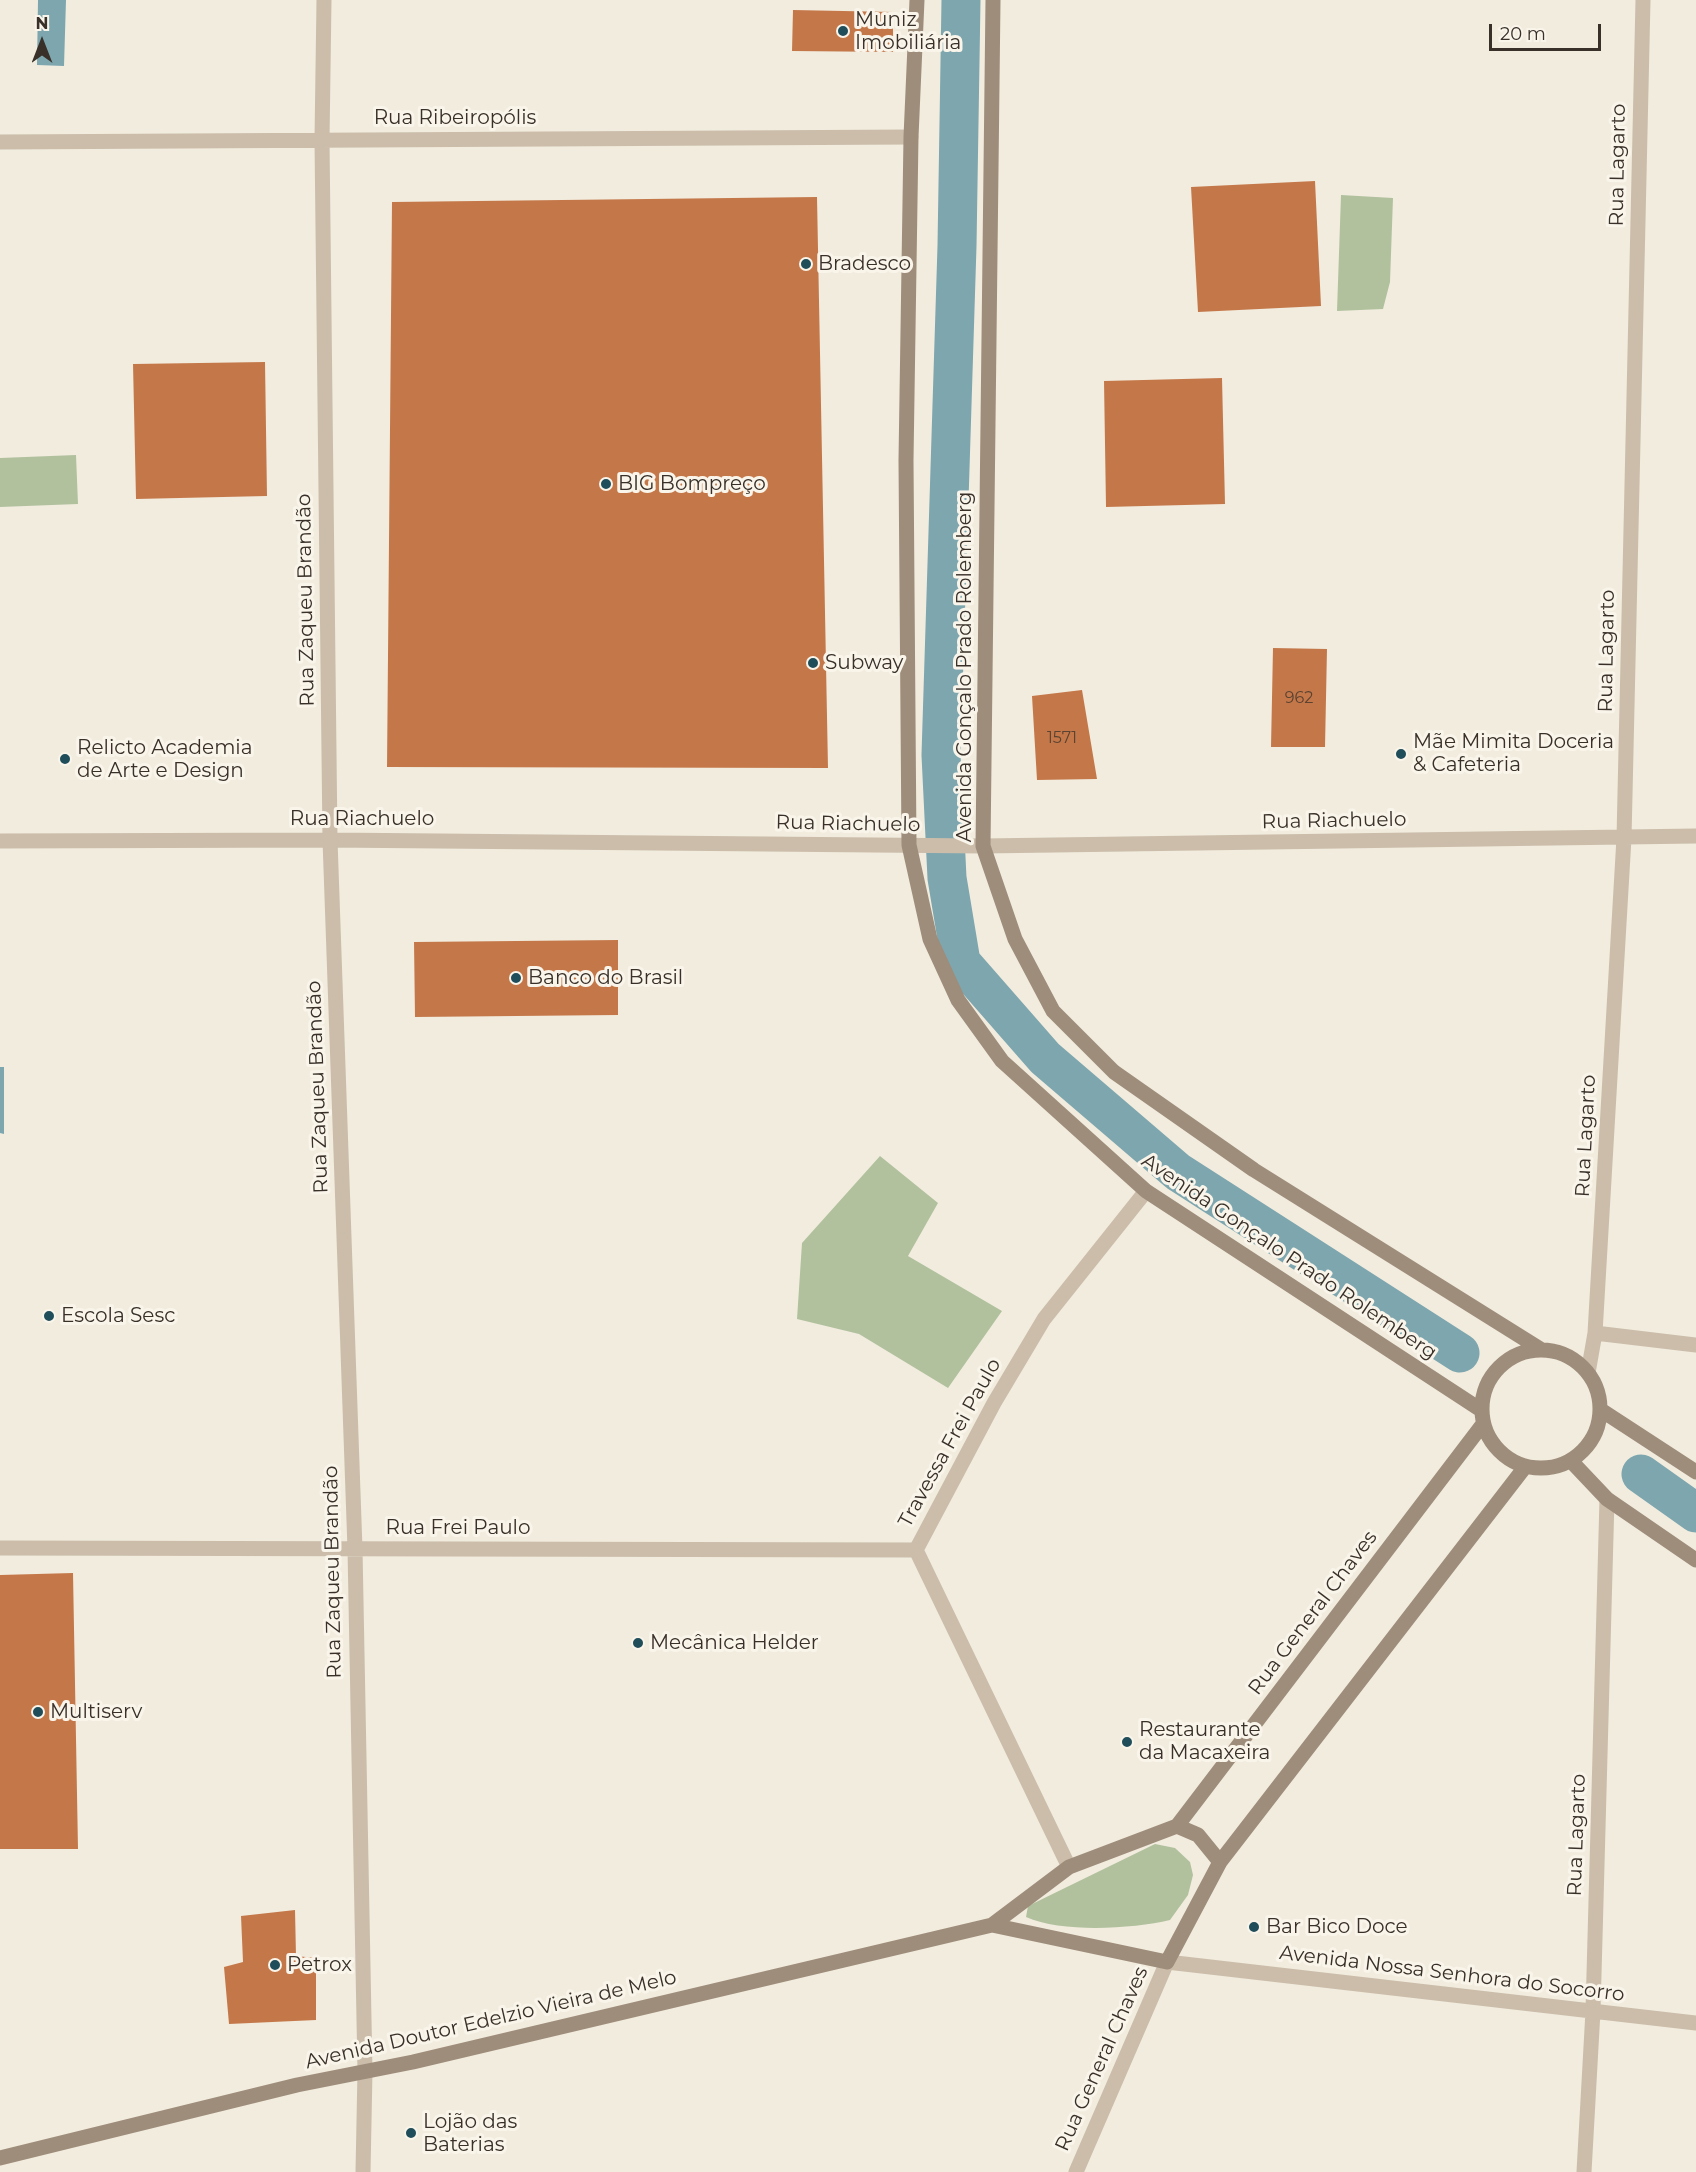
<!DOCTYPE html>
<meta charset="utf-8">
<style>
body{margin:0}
#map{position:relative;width:1696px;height:2172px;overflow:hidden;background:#f2ecde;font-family:Montserrat,sans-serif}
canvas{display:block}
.north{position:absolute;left:12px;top:12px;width:60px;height:60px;-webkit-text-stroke:4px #faf5eb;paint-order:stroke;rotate:0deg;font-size:16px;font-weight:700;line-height:24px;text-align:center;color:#383029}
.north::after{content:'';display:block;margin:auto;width:21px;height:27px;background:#383029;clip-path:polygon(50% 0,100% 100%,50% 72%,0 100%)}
.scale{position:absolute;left:1489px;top:24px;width:112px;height:27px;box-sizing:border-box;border:3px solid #383029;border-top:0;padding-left:8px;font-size:18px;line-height:21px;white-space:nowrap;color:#383029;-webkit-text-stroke:4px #faf5eb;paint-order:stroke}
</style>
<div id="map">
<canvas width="1696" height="2172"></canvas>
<div class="north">N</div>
<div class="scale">20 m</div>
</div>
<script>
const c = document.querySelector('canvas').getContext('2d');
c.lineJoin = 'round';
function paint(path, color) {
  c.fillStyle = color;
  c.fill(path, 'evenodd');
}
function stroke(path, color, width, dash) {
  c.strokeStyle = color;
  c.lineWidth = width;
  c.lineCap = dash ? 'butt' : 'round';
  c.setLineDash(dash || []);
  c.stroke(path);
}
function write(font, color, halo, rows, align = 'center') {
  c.font = font + ' Montserrat,sans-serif';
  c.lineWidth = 6;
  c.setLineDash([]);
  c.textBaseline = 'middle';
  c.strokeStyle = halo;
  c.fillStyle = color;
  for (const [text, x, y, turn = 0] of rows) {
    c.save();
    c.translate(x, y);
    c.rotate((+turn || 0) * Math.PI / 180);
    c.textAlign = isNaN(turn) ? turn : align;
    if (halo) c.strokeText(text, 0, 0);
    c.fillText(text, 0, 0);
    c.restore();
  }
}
paint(new Path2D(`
 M1341,195L1393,198L1390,282L1383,309L1337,311Z
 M76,455L78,504L0,507V458Z
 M880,1156L938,1203L908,1256L1002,1311L948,1388L859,1334L797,1319L802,1243Z
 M1155,1844L1175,1848L1190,1862L1193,1875L1188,1895L1170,1920C1132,1929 1062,1933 1026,1917L1028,1906Z`), '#b1c19e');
paint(new Path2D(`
 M38,0H66L64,66L37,65Z
 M0,1067H4V1134L0,1133Z`), '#7da6af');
stroke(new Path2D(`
 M961,0L957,246L941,755L947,878L961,962L1045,1058L1178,1172L1460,1353
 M1641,1474L1696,1513`), '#7da6af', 39);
paint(new Path2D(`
 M793,10L893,12V52L792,51Z
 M1315,181L1321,306L1198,312L1191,187Z
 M817,197L828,768L387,767L392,202Z
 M265,362L267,496L136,499L133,364Z
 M1222,378L1225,504L1106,507L1104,381Z
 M1273,648L1327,649L1325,747H1271Z
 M1082,690L1097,779L1037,780L1032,696Z
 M618,940V1015L415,1017L414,942Z
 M73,1573L78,1849H0V1575Z
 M295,1910L296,1956L316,1958V2020L229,2024L224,1967L243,1962L241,1916Z`), '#c4784a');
stroke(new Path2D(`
 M324,0L322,140L330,840L355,1549L365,2071L363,2172
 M0,142L911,137
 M0,841L330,840L983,846L1696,836
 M1595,1333L1696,1345
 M1588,1373L1595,1333L1624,838L1643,0
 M0,1548L916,1550
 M916,1550L994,1403L1044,1319L1146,1191
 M916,1550L1069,1867
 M1076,2172L1167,1962L1696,2023
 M1584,2172L1593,2011L1607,1499`), '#cbbdaa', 15);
stroke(new Path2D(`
 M917,0L911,137L906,460L909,845L930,939L958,1000L1002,1061L1146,1191L1481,1410
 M993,0L983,846L1015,939L1053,1011L1114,1072L1254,1170L1542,1350
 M1482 1409a59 59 0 1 1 118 0a59 59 0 1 1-118 0Z
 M1601,1410L1696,1472
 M1571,1461L1607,1499L1696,1560
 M1177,1826L1483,1424
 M992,1925L1167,1962L1220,1862L1525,1467
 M0,2158L297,2085L413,2062L992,1925L1069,1867L1177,1826L1198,1835L1220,1862`), '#9e8d7b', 15);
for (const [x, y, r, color] of [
 [843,31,6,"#1f4d59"],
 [806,264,6,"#1f4d59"],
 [606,484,6,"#1f4d59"],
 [813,663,6,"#1f4d59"],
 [1401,754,6,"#1f4d59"],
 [65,759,6,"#1f4d59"],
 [516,978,6,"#1f4d59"],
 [49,1316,6,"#1f4d59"],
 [638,1643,6,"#1f4d59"],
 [38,1712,6,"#1f4d59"],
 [1127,1742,6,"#1f4d59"],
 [1254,1927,6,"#1f4d59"],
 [275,1965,6,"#1f4d59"],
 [411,2133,6,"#1f4d59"]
]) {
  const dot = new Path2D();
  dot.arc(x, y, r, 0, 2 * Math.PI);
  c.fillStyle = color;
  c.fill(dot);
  stroke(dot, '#faf5eb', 2);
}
write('16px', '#5b4231', null, [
 ["962",1299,698],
 ["1571",1062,738]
]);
write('20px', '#383029', '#faf5eb', [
 ["Muniz",855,20],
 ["Imobiliária",855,43],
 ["Bradesco",818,264],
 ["BIG Bompreço",618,484],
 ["Subway",825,663],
 ["Mãe Mimita Doceria",1413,742],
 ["& Cafeteria",1413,765],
 ["Relicto Academia",77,748],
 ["de Arte e Design",77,771],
 ["Banco do Brasil",528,978],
 ["Escola Sesc",61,1316],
 ["Mecânica Helder",650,1643],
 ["Multiserv",50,1712],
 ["Restaurante",1139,1730],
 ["da Macaxeira",1139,1753],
 ["Bar Bico Doce",1266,1927],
 ["Petrox",287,1965],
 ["Lojão das",423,2122],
 ["Baterias",423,2145]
], 'left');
write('20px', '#383029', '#faf5eb', [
 ["Rua Ribeiropólis",455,118],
 ["Rua Lagarto",1618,165,-89],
 ["Rua Zaqueu Brandão",306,600,-91],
 ["Rua Lagarto",1607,651,-89],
 ["Avenida Gonçalo Prado Rolemberg",965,667,-90],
 ["Rua Riachuelo",362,819],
 ["Rua Riachuelo",1334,821,-1],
 ["Rua Riachuelo",848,824,1],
 ["Rua Zaqueu Brandão",318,1087,-92],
 ["Rua Lagarto",1586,1136,-87],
 ["Avenida Gonçalo Prado Rolemberg",1289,1257,34],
 ["Travessa Frei Paulo",950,1443,-61],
 ["Rua Frei Paulo",458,1528],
 ["Rua Zaqueu Brandão",333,1572,-91],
 ["Rua General Chaves",1313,1613,-53],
 ["Rua Lagarto",1577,1835,-88],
 ["Avenida Nossa Senhora do Socorro",1452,1974,7],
 ["Avenida Doutor Edelzio Vieira de Melo",491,2020,-13],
 ["Rua General Chaves",1102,2059,-66]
]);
</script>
